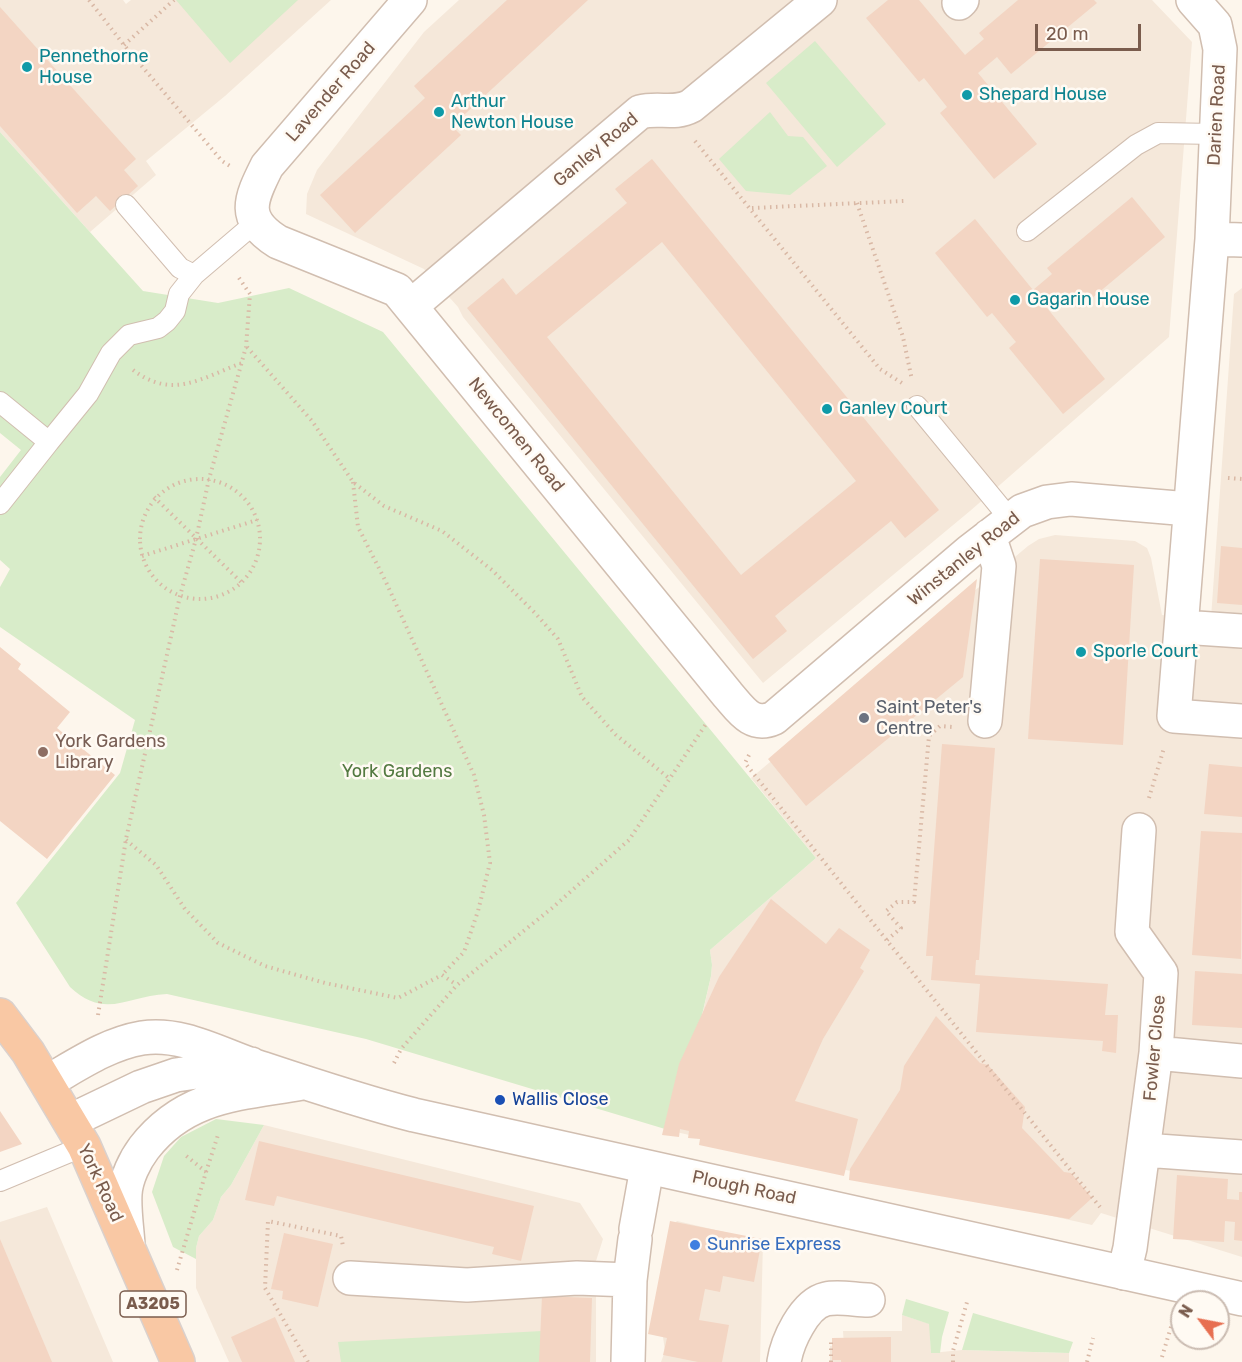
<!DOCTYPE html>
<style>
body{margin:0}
#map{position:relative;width:1242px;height:1362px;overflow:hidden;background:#fdf6ec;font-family:Rubik,sans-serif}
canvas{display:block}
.north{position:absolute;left:1170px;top:1290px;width:60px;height:60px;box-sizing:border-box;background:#fffaf3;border:2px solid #cabbb1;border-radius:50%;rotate:302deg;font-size:16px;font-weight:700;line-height:24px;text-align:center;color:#7a5c4d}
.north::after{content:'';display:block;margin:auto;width:21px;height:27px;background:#e76f51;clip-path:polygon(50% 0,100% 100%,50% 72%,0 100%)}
.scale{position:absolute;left:1035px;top:24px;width:106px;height:27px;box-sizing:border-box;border:3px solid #7a5c4d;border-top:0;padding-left:8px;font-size:18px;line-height:21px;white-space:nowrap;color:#7a5c4d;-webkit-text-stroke:4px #fffaf3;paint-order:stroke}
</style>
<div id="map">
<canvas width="1242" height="1362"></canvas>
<div class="north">N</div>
<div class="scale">20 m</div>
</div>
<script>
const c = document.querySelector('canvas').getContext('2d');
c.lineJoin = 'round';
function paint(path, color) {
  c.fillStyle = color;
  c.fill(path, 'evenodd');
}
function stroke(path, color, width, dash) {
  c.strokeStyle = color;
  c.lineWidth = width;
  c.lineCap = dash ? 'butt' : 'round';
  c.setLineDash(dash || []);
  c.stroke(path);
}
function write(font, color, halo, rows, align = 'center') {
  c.font = font + ' Rubik,sans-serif';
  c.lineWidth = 5;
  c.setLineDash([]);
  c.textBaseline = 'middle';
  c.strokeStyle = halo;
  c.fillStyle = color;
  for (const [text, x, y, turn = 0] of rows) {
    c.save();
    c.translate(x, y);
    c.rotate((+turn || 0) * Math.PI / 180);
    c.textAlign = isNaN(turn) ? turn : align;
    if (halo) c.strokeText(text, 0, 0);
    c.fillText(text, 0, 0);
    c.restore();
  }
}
paint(new Path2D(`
 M0,0H123L126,4L131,0H331L225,96L146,161L156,175L90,232L0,132Z
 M459,0H1152L1192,42L1169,337L970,511L763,683L463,317L458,307L424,269L306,214L307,194L317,170L424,32Z
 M1242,288V1257L1101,1213L1092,1225L676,1132L711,976L712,965L710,950L816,858L751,778L1028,546L1039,539L1055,535L1135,541L1147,548L1151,558L1162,615L1211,618L1234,294Z
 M264,1125L580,1203L603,1239L596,1261V1362H229L196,1288V1248L199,1236L213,1220L221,1197L231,1185Z
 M47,1207L113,1362H0V1222Z
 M677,1221L763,1241L760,1362H661L665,1351L662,1330L670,1228Z
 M902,1315L930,1324L931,1353L962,1350L1069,1353V1362H830V1346L844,1347L843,1331H902Z`), '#f5e8da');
paint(new Path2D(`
 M176,0H298L230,63Z
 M815,41L886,124L837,167L766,83Z
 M770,112L788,136L803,137L827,166L790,195L746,191L719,159Z
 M0,132L143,291L218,303L289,288L383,332L816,858L710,950L712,965L711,976L675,1132L366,1039L167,994C127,996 105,1020 70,987L16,903L120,773L135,720L0,627V587L10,569L0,560V477L21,450L0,433Z
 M216,1119L264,1125L231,1185L221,1197L213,1220L199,1236L196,1248V1259L173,1247L152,1192L164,1156L181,1137Z
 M906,1299L949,1312L942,1337L940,1353H931L929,1324L902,1315Z
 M973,1313L1073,1342L1069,1353L962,1350Z
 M542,1331V1362H341L338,1342Z`), '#d8ecc9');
paint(new Path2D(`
 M507,0H588L452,126L461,135L355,233L320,195L425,98L414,86Z
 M888,0H919L965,55L984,39L979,33L1018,0H1094L1097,3L1011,74L997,57L978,73L1037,144L994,179L940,113L947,107L924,78L919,82L866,18Z
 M0,7L136,159L124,170L138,186L110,211L96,196L77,213L0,126Z
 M652,159L939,510L905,538L891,521L775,616L787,631L753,659L467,308L503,278L516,295L627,203L615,189ZM662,242L856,481L741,575L547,337Z
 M1132,197L1165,237L1079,309L1065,292L1047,308L1105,379L1063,414L1009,348L1016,342L992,313L987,317L935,253L975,219L1033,290L1052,274L1047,268Z
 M1221,546L1242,548V605L1217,603Z
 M1040,559L1134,565L1123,745L1028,739Z
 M977,579L963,677L806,806L768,759Z
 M0,647L21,664L18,669L70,712L57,728L115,775L47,859L0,821Z
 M942,744L995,748L979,960H976L975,975L1108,984L1105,1015H1118L1116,1053L1102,1051L1103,1041L976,1032L980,984L931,980L933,956H926Z
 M1209,764L1242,767V817L1204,814Z
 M1201,831L1242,833L1241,959L1192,955Z
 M771,899L826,944L839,928L870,950L860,968L864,971L823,1039L795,1101L858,1119L844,1176L699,1145L700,1139L688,1138L689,1131L680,1129L679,1137L662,1135L679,1064L719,977Z
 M1195,971L1242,974V1028L1192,1025Z
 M936,1016L980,1063L988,1065L1025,1107L1022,1128L1064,1172L1071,1173L1092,1198L1069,1219L849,1180L850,1169L900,1090L904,1066Z
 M0,1111L22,1144L0,1152Z
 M259,1141L534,1206L521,1261L492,1254L494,1247L277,1196L274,1206L245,1200Z
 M1177,1175L1228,1179L1227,1199L1239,1200V1192H1242V1241L1234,1240L1235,1222L1225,1221L1224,1242L1173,1239Z
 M670,1221L762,1239L754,1282L723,1276L720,1292L705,1289L699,1320L729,1325L722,1362H698L663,1355L667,1338L648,1334Z
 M284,1233L333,1244L318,1307L282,1299L283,1291L271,1289Z
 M0,1239L52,1362H0Z
 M542,1296L592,1298L590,1362H539Z
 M275,1317L295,1362H242L231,1337Z
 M891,1337V1362H841V1360H832V1338Z`), '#f3d5c3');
const service = new Path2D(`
 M126,205L180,268L194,275
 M1027,231L1136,145L1158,133L1216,134
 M0,402L49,442L88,394L111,353L129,335L158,328L167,321L175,311L179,294L194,275L255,223
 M917,406L1010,519
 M0,504L49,442
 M0,1181L84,1146`);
const minor = new Path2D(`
 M410,0L267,166C250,200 241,219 278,242L397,290L728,695C741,710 752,728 774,718L970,551L1022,511L1047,502L1071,499L1189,509
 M1193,0L1215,25L1220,49L1212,239L1174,716L1242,721
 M959,3L962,0
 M1212,239L1242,240
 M411,306L640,112C659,107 674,115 691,106L820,0
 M1182,627L1242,631
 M985,721L999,566L989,536
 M1156,1053L1242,1061
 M1144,1150L1242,1157
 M636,1229L647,1168
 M1124,1273L1130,1248L1156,1053L1161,973L1132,932L1139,830
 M350,1278L467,1285L577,1278L630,1280
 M628,1362L630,1280L635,1239
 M784,1362C787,1342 804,1304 826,1299C839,1296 856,1300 868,1300`);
const tertiary = new Path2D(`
 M47,1082C77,1065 107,1044 142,1038C181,1032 217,1053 252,1065C306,1083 359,1101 414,1115L1242,1299
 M70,1121L141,1087L176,1075L251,1064
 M128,1245C127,1228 124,1211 125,1194C126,1178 135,1160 144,1148C186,1094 240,1094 302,1083`);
const trunk = new Path2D(`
 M0,1015L28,1052L84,1146L178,1362`);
stroke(service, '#d1beb0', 22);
stroke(minor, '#d1beb0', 36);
stroke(tertiary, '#d1beb0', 36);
stroke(trunk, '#dad1cd', 36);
stroke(new Path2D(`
 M89,0L124,45L222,161L230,166
 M124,45L174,0
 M695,141L880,369L902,383
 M857,203L903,337L912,380
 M752,208L904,201
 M247,347L312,421L353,482L384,506L442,531L492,570L536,614L558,639L582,697L616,735L670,779
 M133,370C173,400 201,378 242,363
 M1228,478L1242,479
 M140 539a60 60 0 1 1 120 0a60 60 0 1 1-120 0Z
 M353,482L358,527L385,580L474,775L484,815L490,863L478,911L464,952L442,975
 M154,497L242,583
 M142,556L257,520
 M749,755L745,763L1100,1207
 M1149,798L1164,748
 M126,840L156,865L185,909L218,943L265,966L325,983L398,998L442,975L457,985
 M887,940L901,928L886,911L897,902H914L929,736L940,726L953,727
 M98,1015L126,839L180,596L196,539L209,479L246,347L250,294L237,275
 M394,1063L401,1049L457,985L552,908L629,840L706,724
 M206,1172L218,1135
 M177,1270L206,1172L184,1154
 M1162,1357L1174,1317
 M308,1362L265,1288L268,1221L341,1236L343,1246
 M831,1362V1339
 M953,1362V1351L967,1302
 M1087,1362L1093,1338`), '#d9b8a5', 4, [1.5, 4.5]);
stroke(service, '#fff', 20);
stroke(minor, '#fff', 33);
stroke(tertiary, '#fff', 33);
stroke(trunk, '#f9c8a4', 33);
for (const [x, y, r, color] of [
 [27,67,6,"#0f9aa8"],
 [967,95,6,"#0f9aa8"],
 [439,112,6,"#0f9aa8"],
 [1015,300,6,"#0f9aa8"],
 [827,409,6,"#0f9aa8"],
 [1081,652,6,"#0f9aa8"],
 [864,718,6,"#6b7280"],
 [43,752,6,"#8d6e63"],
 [500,1100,6,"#1a4fb4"],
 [695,1245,6,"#3f7fe0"]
]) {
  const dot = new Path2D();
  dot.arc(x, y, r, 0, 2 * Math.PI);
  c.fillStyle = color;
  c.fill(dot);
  stroke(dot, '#fffaf3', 2);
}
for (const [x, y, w] of [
 [153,1304,66]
]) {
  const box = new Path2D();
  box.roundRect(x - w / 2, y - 13, w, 26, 4.5);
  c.fillStyle = '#fffaf3';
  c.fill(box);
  stroke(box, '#7a5c4d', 1.5);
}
write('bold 16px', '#7a5c4d', null, [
 ["A3205",153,1304]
]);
write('18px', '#0d838f', '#fffaf3', [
 ["Pennethorne",39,57],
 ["House",39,78],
 ["Shepard House",979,95],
 ["Arthur",451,102],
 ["Newton House",451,123],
 ["Gagarin House",1027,300],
 ["Ganley Court",839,409],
 ["Sporle Court",1093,652]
], 'left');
write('18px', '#7a5c4d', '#fffaf3', [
 ["Lavender Road",331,92,-49],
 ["Darien Road",1217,115,-87],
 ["Ganley Road",596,150,-40],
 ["Newcomen Road",516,435,51],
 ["Winstanley Road",964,559,-39],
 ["Fowler Close",1155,1048,-85],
 ["York Road",100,1183,65],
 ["Plough Road",744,1188,12]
]);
write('18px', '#5b616d', '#fffaf3', [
 ["Saint Peter's",876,708],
 ["Centre",876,729]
], 'left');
write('18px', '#785e54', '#fffaf3', [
 ["York Gardens",55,742],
 ["Library",55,763]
], 'left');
write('18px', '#537a41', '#fffaf3', [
 ["York Gardens",397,772]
]);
write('18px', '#164399', '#fffaf3', [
 ["Wallis Close",512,1100]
], 'left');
write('18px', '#366cbe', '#fffaf3', [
 ["Sunrise Express",707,1245]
], 'left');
</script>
